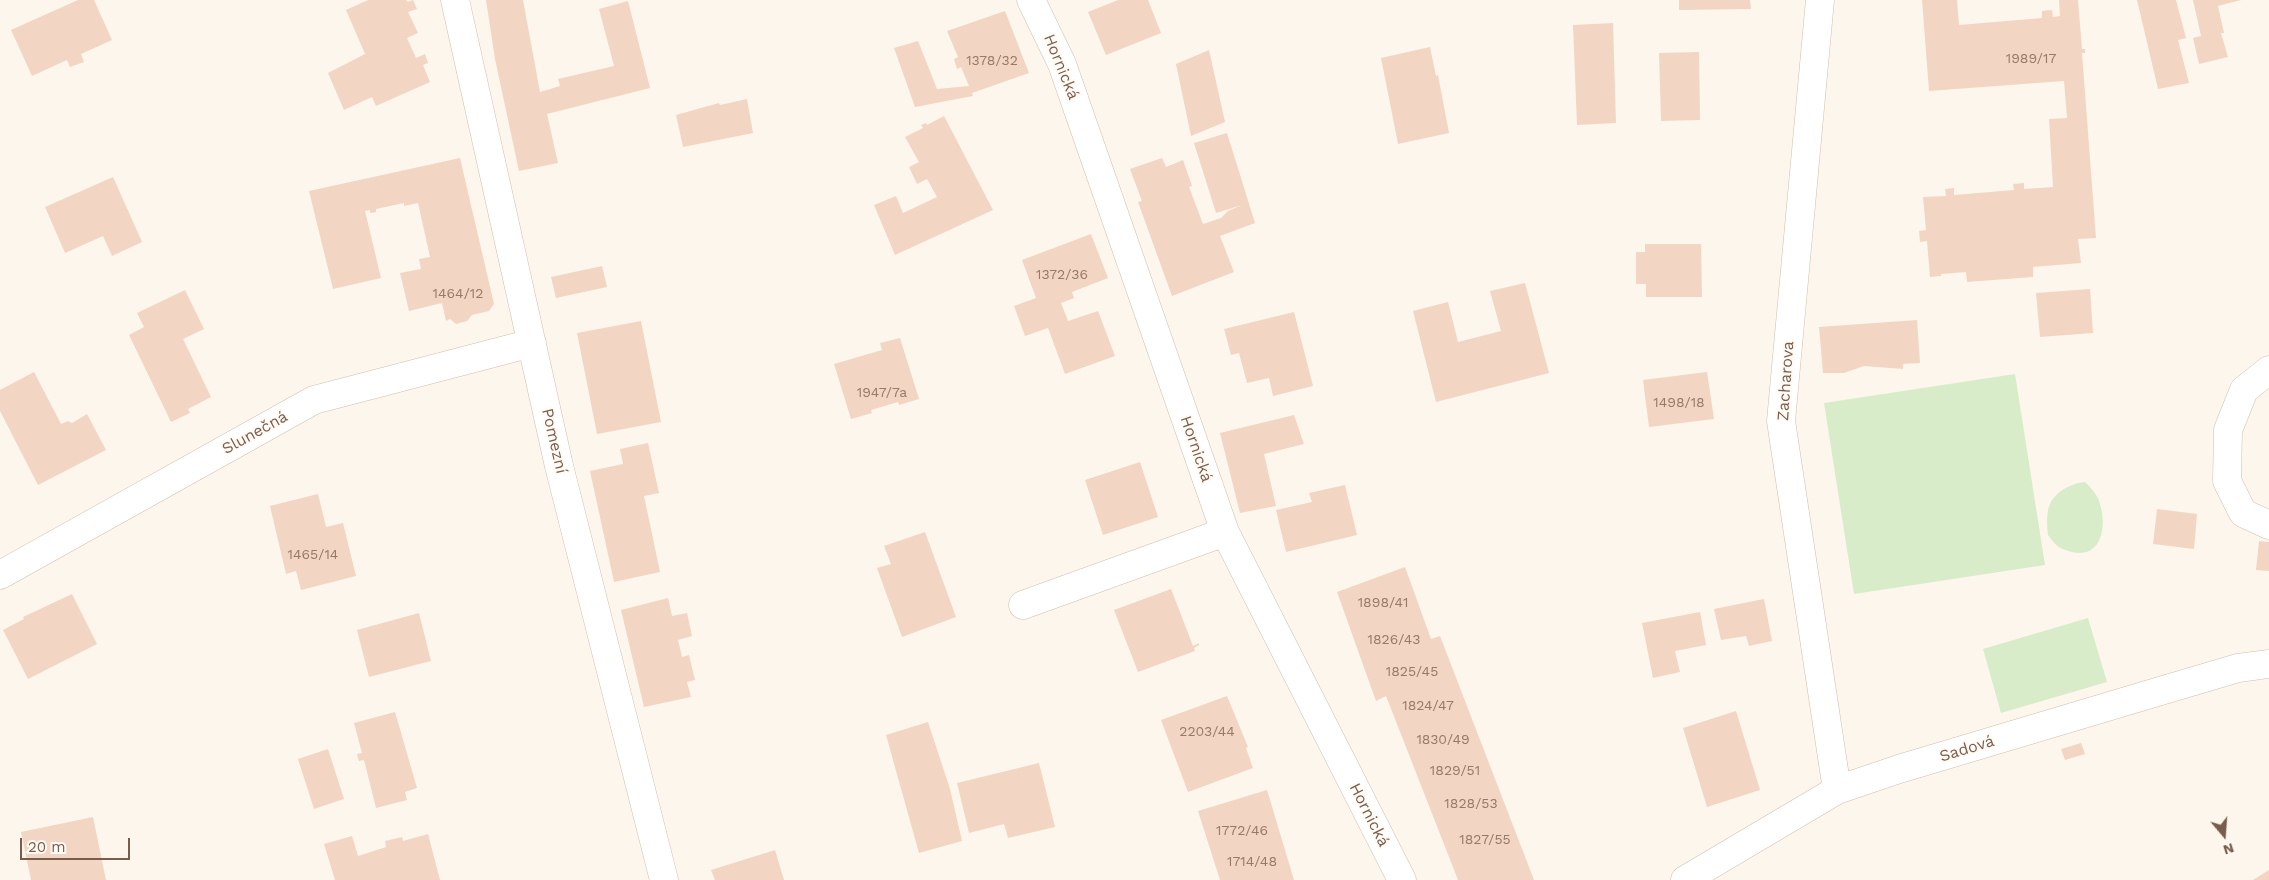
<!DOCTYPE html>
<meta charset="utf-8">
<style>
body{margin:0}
#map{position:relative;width:2269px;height:880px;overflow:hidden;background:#fdf6ec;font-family:"Work Sans",sans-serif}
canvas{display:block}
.north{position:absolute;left:2199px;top:810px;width:50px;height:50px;-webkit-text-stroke:4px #fffaf3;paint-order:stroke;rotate:162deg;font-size:14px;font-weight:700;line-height:20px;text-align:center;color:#7a5c4d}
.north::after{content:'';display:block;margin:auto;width:18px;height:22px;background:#7a5c4d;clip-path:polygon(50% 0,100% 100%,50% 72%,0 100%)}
.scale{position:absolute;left:20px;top:838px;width:110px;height:22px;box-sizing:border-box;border:2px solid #7a5c4d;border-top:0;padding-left:6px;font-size:15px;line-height:18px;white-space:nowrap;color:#7a5c4d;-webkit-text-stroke:4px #fffaf3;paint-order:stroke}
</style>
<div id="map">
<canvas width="2269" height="880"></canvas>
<div class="north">N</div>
<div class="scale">20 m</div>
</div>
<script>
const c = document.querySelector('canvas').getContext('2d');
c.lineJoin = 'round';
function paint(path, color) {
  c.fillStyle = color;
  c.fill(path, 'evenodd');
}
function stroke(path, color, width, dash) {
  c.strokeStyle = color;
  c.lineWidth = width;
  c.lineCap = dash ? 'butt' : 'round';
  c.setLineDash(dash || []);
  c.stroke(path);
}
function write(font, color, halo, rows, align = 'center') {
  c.font = font + ' "Work Sans",sans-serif';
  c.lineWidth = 4;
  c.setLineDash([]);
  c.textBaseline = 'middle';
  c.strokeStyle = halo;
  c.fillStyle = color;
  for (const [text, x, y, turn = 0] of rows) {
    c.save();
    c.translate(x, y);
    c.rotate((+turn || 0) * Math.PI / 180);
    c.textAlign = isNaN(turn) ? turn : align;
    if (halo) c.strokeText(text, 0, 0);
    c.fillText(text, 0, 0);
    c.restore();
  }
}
paint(new Path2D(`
 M2015,374L2045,565L1854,594L1824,403Z
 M2085,482C2091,488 2098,495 2100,504C2107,526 2102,559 2072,552C2058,548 2057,547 2048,535C2047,527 2046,512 2050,504C2056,491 2072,483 2085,482Z
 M2088,618L2107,682L2001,713L1983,649Z`), '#d8ecc9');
paint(new Path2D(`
 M78,0H94L112,40L81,54L84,62L70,67L67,60L32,76L11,30Z
 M368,0H406L408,2L413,0L417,9L408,12L418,33L407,38L416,58L425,54L428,63L423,65L430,82L376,106L372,97L344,110L328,73L365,54L346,10Z
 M486,0H523L540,92L560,86L558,79L614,66L599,9L628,1L650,88L547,114L558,163L519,171L495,59Z
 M1118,0H1148L1161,33L1106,55L1088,12Z
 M1679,0H1750L1751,9L1679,10Z
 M1922,0H1957L1959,25L2042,18V11L2052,10L2053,17L2060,16L2059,0H2078L2082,49H2085V53H2082L2096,238L2078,239L2081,263L2033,267V277L1967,282L1966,272L1941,274V276L1930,277L1927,241L1920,242L1919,231L1926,230L1923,197L1946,196L1945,189L1954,188V195L2014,190L2013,184L2024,183V189L2053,187L2049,119L2067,118L2064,81L1929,91Z
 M2137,0H2176L2186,38L2178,40L2189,83L2158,89Z
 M2193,0H2241L2218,6L2224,33H2221L2228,57L2199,64L2193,38L2201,36Z
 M1005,11L1029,73L972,93L973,96L915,107L894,48L918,41L937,89L969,86L961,67L957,69L954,59L958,57L947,31Z
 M1613,23L1616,123L1577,125L1573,25Z
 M1430,47L1436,76L1438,75L1449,133L1398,144L1381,58Z
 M1209,50L1225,122L1191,136L1176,64Z
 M1699,52L1700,120L1661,121L1659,53Z
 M747,99L753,133L683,147L676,115L719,103L720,105Z
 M944,116L993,210L895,255L874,205L896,196L903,213L937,197L927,179L917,184L909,167L919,162L905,137L923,128L921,125L926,123L927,125Z
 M1227,133L1255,223L1220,236L1234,272L1172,296L1138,202L1142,201L1130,169L1162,158L1166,167L1183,160L1192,186L1189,187L1203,224L1221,218L1228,211L1242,205L1216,213L1194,143Z
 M460,158L494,304L489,311L472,315L467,321L456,324L450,319L446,321L442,303L409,311L400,273L421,269L419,259L430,257L418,203L404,206V203L376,209V212L370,213V210L365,211L381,278L333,289L309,191Z
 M113,177L142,242L112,256L103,236L65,253L45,207Z
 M1091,234L1108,278L1072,292L1074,298L1061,303L1068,321L1098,311L1115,356L1065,374L1048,328L1025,336L1014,306L1036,298L1022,260Z
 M1645,244H1701L1702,297H1646V284H1636V252H1645Z
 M602,266L607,287L556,298L551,277Z
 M1525,283L1549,373L1436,402L1413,311L1448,302L1458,342L1501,331L1490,291Z
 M2090,289L2093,333L2040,337L2036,293Z
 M185,290L204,329L183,339L211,397L188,409L190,413L171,422L129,335L144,327L137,313Z
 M1294,312L1313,386L1273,396L1269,378L1247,383L1239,353L1231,355L1224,329Z
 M1917,320L1920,363L1903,364V369L1864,366L1844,373H1823L1819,327Z
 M641,321L661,422L597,434L577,333Z
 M900,338L919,399L899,405L898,402L871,410L872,413L851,419L834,364L882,350L880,343Z
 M34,372L61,424L68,421L72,423L87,414L106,450L38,485L0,411V390Z
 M1707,372L1714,419L1649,427L1643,380Z
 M1294,415L1304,444L1264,454L1276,506L1240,513L1220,433Z
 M648,443L659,493L644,496L660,572L614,582L590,471L623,464L620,449Z
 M1140,462L1158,517L1103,535L1085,480Z
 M1345,485L1357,535L1286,552L1276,510L1312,502L1309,493Z
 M318,494L326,527L343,523L356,576L301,590L296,571L286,574L270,506Z
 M2157,509L2197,514L2194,549L2153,544Z
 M925,532L956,617L902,637L877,568L891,564L884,546Z
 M2259,541L2269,542V571L2256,570Z
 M1405,567L1431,639L1440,636L1534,880H1458L1386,696L1376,701L1337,592Z
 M1171,589L1193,646L1199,643V645L1194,648L1195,651L1138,672L1114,610Z
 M72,594L97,644L28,679L3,630L24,619L23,617Z
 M668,598L672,616L687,613L692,636L678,640L682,657L689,655L695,680L687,682L691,697L644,707L621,610Z
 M1764,599L1772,641L1749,646L1746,636L1721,640L1714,609Z
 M1700,612L1706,645L1675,651L1680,672L1653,678L1642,623Z
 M419,613L431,661L369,677L357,630Z
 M1227,696L1248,747L1246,748L1253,768L1188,792L1161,720Z
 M1736,711L1760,790L1707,807L1683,728Z
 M395,712L417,788L405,792L407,800L376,808L364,760L359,761L357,754L362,753L354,723Z
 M928,722L950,789L962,841L919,853L886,735Z
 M2081,743L2085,754L2065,760L2061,749Z
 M328,749L344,799L314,809L298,759Z
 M1039,763L1055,827L1008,838L1004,824L969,833L957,783Z
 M1267,790L1294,880H1220L1198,811Z
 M93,817L106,880H31L21,832Z
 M428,834L440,880H335L324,844L352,836L358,856L386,847L385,841L402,837L403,841Z
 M775,850L784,880H715L711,870Z
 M2269,870V880H2253Z`), '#f3d5c3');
const minor = new Path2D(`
 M455,0L559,466L664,880
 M1031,0L1062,64L1225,532L1402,880
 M1820,0L1781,421L1837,790
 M2269,370L2244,390L2228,430L2227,481L2243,513L2269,525
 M0,575L314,400L532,343
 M1023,605L1225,532
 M1685,880L1837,790L1899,769L2167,689L2238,668L2269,664`);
stroke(minor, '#d1beb0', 29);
stroke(minor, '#fff', 28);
write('14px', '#987a6a', null, [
 ["1989/17",2031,59],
 ["1378/32",992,61],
 ["1372/36",1062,275],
 ["1464/12",458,294],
 ["1947/7a",882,393],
 ["1498/18",1679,403],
 ["1465/14",313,555],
 ["1898/41",1383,603],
 ["1826/43",1394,640],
 ["1825/45",1412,672],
 ["1824/47",1428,706],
 ["2203/44",1207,732],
 ["1830/49",1443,740],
 ["1829/51",1455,771],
 ["1828/53",1471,804],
 ["1772/46",1242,831],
 ["1827/55",1485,840],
 ["1714/48",1252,862]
]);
write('16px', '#7a5c4d', '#fffaf3', [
 ["Hornická",1061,67,68],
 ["Zacharova",1786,381,-86],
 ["Slunečná",255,433,-29],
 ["Pomezní",554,441,77],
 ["Hornická",1196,449,71],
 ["Sadová",1967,749,-17],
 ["Hornická",1369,815,63]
]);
</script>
